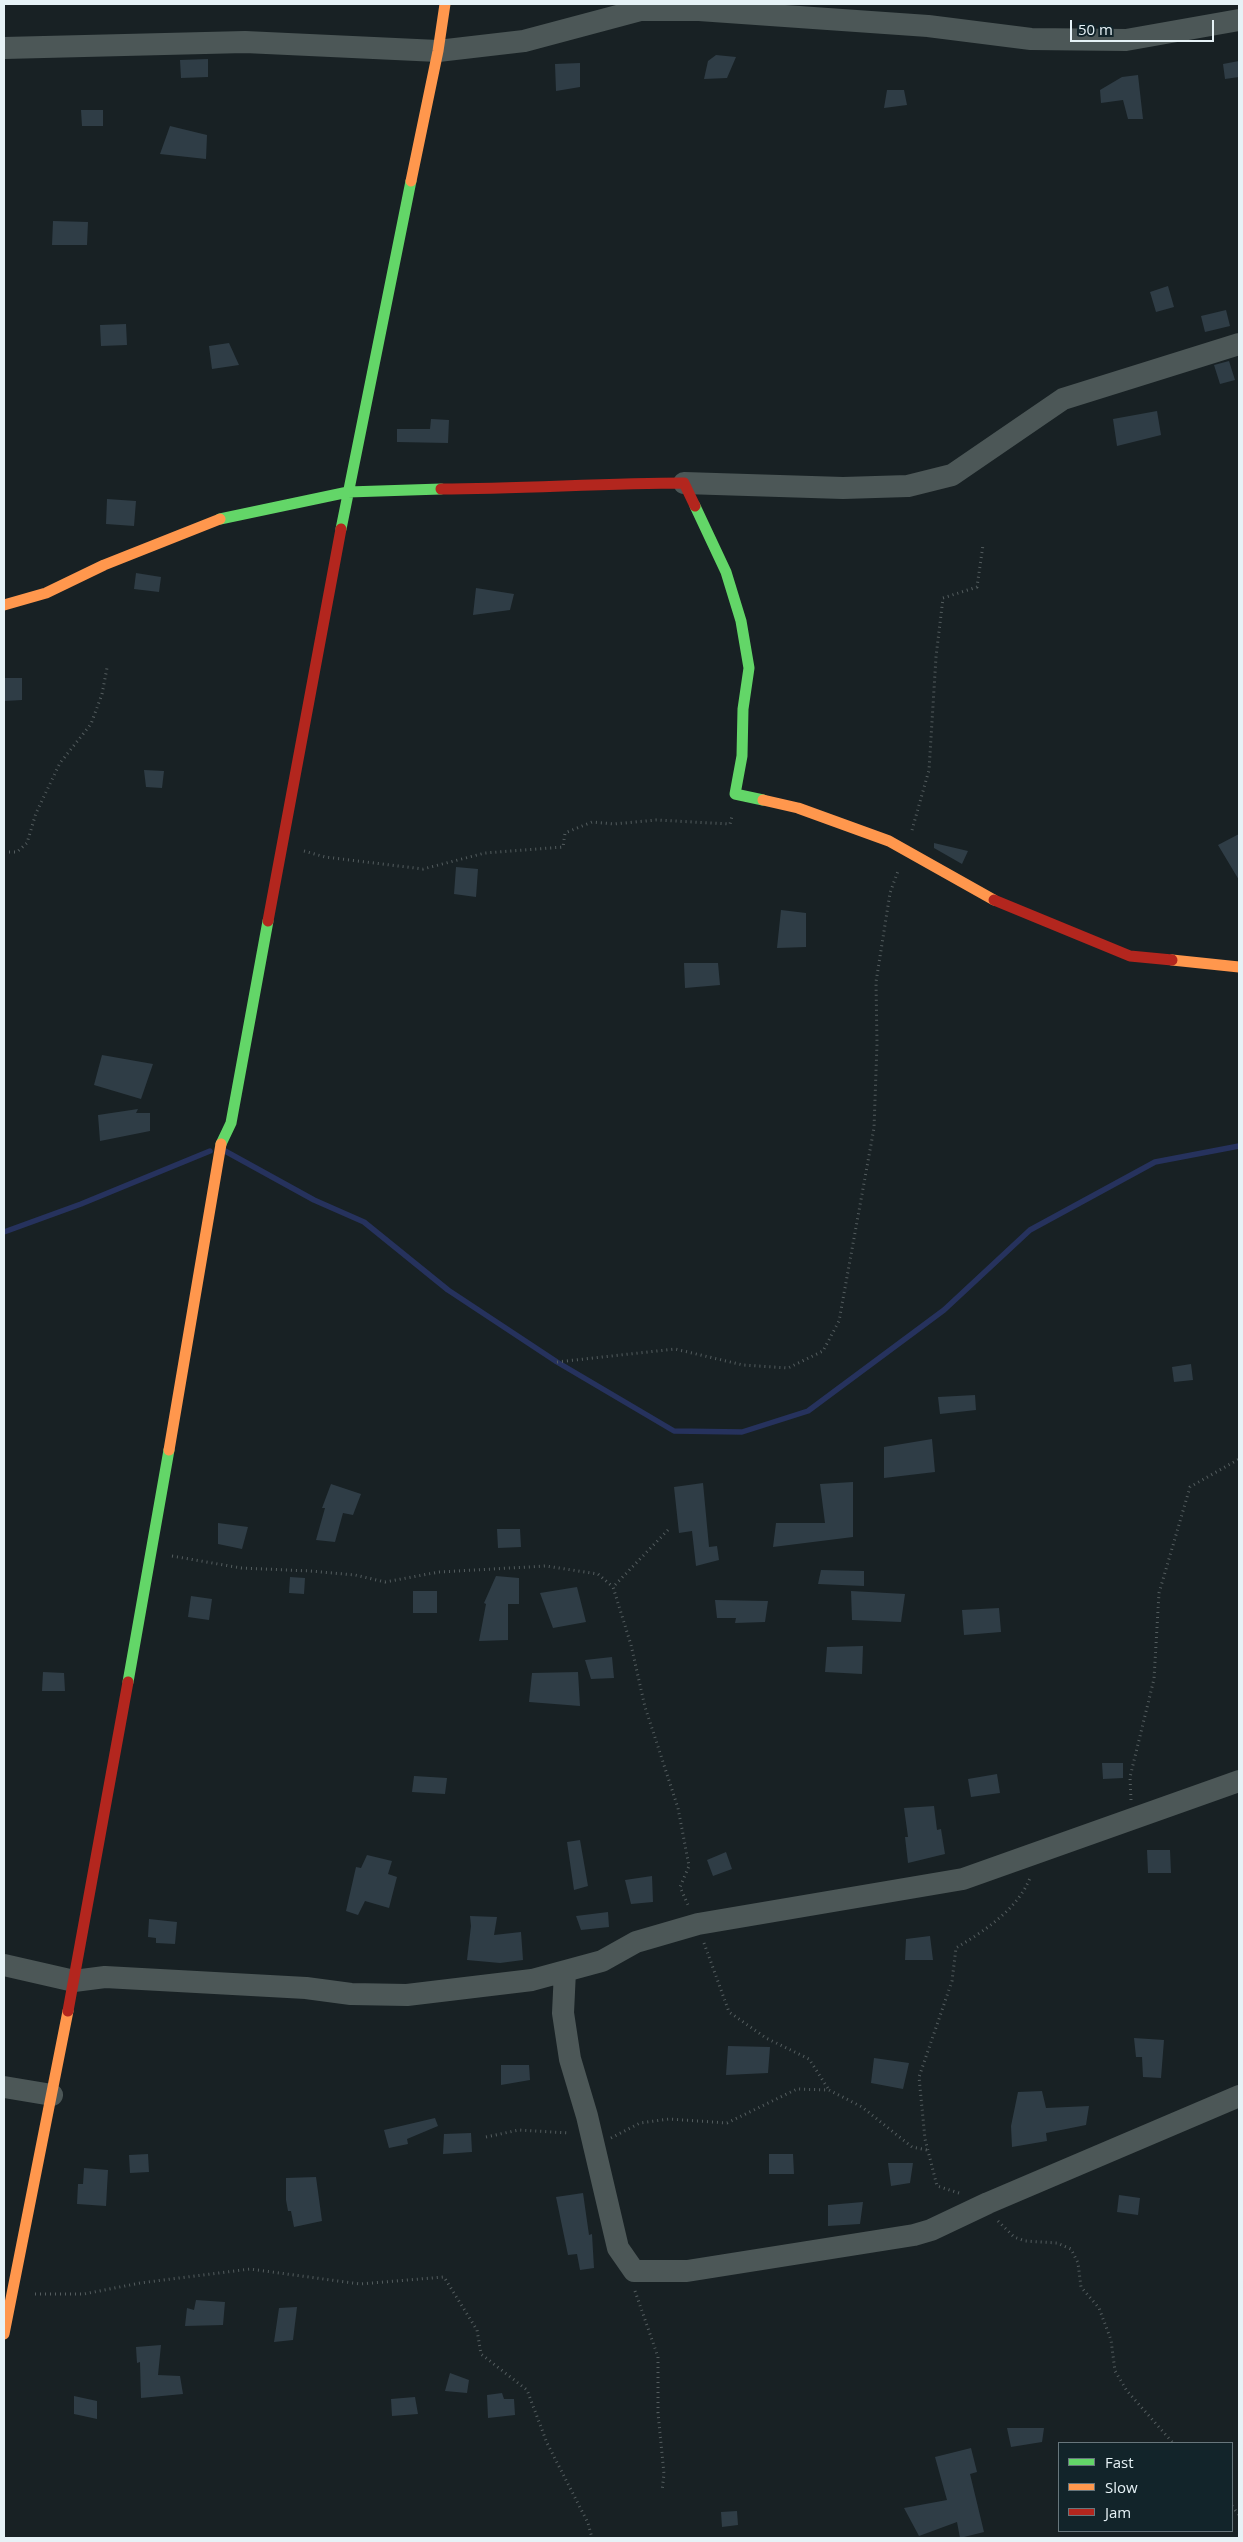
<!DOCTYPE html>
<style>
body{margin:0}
#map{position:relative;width:1243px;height:2542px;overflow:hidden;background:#182124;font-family:"Open Sans",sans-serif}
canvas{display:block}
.frame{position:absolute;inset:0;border:5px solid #e6f2f6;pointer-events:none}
.legend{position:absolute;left:1058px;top:2442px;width:175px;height:90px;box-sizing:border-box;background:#12242a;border:1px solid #67767c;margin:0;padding:6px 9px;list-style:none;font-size:15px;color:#e6f2f6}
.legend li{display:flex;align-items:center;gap:10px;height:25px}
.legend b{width:25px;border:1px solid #67767c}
.scale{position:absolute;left:1070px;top:20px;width:144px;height:22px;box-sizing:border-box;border:2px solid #e6f2f6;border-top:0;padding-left:6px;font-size:15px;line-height:18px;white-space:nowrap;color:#e6f2f6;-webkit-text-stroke:4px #12242a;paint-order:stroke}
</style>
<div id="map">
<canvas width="1243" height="2542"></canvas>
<div class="frame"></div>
<ul class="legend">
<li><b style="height:6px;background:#63d668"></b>Fast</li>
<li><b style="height:6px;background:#ff974d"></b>Slow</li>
<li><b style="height:6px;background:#b3261e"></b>Jam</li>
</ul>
<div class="scale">50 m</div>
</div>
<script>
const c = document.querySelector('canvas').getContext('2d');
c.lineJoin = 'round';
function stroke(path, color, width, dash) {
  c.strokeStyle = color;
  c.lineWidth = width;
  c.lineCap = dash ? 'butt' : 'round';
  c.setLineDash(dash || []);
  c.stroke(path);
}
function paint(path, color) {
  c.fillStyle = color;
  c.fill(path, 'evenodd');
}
stroke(new Path2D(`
 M225,1151L314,1200L364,1222L448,1290L557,1362L674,1431L742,1432L808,1411L944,1310L1030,1230L1155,1162L1239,1146
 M4,1232L81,1204L210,1151`), '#26325d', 5.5);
paint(new Path2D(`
 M716,55L736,57L727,78L704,79L708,61Z
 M208,59V77L181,78L180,60Z
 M1239,61V77L1225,79L1223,64Z
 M580,63V87L556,91L555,64Z
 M1138,75L1143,119H1128L1123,100L1101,103L1100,90L1122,77Z
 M887,90H904L907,105L884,108Z
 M81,110H103V126H82Z
 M170,126L207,135L206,159L160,154Z
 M53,221L88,222L87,245H52Z
 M1168,286L1174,307L1156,312L1150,292Z
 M1226,310L1230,326L1205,332L1201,316Z
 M126,324L127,345L101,346L100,325Z
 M229,343L239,365L212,369L209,346Z
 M1229,361L1235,380L1220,384L1214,365Z
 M1157,411L1161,435L1117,446L1113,419Z
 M431,419L449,420L448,443L397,442V429H430Z
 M107,499L136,501L134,526L106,524Z
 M136,573L161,577L159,592L134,589Z
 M476,588L514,594L510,610L473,615Z
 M4,678H22V700L4,701Z
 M144,770L164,771L162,788L146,787Z
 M1239,834V880L1218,845Z
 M934,843L968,851L962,864L934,848Z
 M456,867L478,869L476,897L454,894Z
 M781,910L806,913V947L777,948Z
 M684,963H718L720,985L685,988Z
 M102,1055L153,1064L141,1099L94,1085Z
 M138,1109L136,1113H150V1131L100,1141L98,1115Z
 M1191,1364L1193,1380L1174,1382L1172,1367Z
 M975,1395L976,1410L940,1414L938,1397Z
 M932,1439L935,1472L884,1478V1447Z
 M853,1482V1537L773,1547L776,1523H825L820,1484Z
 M703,1483L709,1547L717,1546L719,1560L696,1566L692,1531L679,1533L674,1487Z
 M331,1484L361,1494L353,1515L343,1513L335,1542L316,1540L325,1508H322Z
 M218,1523L248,1527L242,1549L218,1544Z
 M497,1529H520L521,1547L498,1548Z
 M821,1570L864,1571V1586L818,1584Z
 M496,1576L519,1578V1604H508V1640L479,1641L486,1604L484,1603Z
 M290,1577L305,1578L304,1594L289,1593Z
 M577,1587L586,1622L553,1628L540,1593Z
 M413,1591H437V1613H413Z
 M851,1591L905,1594L901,1622L852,1620Z
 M191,1596L212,1599L209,1620L188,1617Z
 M715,1600L768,1601L765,1622L735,1623L736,1618H717Z
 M999,1608L1001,1632L964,1635L962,1610Z
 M863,1646L862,1674L825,1672L827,1647Z
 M612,1657L614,1678L591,1679L585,1660Z
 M43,1672L64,1673L65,1691H42Z
 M578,1672L580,1706L529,1702L532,1673Z
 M1102,1763H1123V1778L1103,1779Z
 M997,1774L1000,1793L971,1797L968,1779Z
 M414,1776L447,1778L445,1794L412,1792Z
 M934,1806L937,1830L941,1829L945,1854L908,1863L905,1837H908L904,1808Z
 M580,1840L588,1886L574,1890L567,1842Z
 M1147,1850H1170L1171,1873H1148Z
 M726,1852L732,1869L713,1876L707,1860Z
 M367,1855L392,1861L388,1874L397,1877L389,1908L365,1901L358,1915L346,1911L356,1867L361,1868Z
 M652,1876L653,1902L631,1904L625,1880Z
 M608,1912L609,1927L581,1930L576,1916Z
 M470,1916L497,1917L494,1935L521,1932L523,1960L500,1963L467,1960L471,1926Z
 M149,1919L177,1922L175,1944L156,1943V1938L148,1937Z
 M930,1936L933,1960H905L906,1939Z
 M1134,2038L1164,2040L1161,2078L1143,2077L1142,2057H1136Z
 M728,2046L770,2047L768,2073L726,2075Z
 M874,2058L909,2063L903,2089L871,2083Z
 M501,2065H529L530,2080L501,2085Z
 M1042,2091L1046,2108L1089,2106L1086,2125L1046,2133L1047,2141L1012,2147L1011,2126L1018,2092Z
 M435,2118L438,2126L407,2139L408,2144L389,2148L384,2130Z
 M471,2133L472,2152L443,2154L444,2134Z
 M148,2154L149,2172L130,2173L129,2155Z
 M769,2154H793L794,2174H769Z
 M888,2163H913L910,2183L891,2186Z
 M84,2168L108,2170L106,2206L77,2204L78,2184H83Z
 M316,2177L322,2221L294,2227L291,2211H288L286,2200V2178Z
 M583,2193L589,2235L592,2234L594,2268L580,2270L577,2254L568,2255L556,2197Z
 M1119,2195L1140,2198L1138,2215L1117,2212Z
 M863,2202L860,2224L828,2226V2205Z
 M196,2300L225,2302L223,2325L185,2326L187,2308L194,2310Z
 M297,2307L293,2340L274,2342L279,2308Z
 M161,2345L158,2375L180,2376L183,2394L141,2398L140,2362L137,2363L136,2347Z
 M450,2373L469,2380L467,2393L445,2391Z
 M502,2393L504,2399H514L515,2415L488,2418L487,2395Z
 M74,2396L97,2401V2419L74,2414Z
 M415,2397L418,2414L392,2416L391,2399Z
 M1007,2428H1044L1042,2442L1011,2447Z
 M971,2448L977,2472L970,2474L984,2532L960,2538L957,2522L919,2536L904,2508L947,2500L935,2457Z
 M737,2511L738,2525L722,2527L721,2512Z`), '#2f3d46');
stroke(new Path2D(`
 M912,830L929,770L936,657L943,598L977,587L983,545
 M304,851L325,857L423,869L485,853L563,847L565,833L592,822L614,824L656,820L730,824L732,816
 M4,852H17L27,843L36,813L60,763L91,724L102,694L107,668
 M557,1362L675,1349L743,1365L788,1368L823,1351L839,1321L874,1128L877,1044L876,982L890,893L898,871
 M668,1530L613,1587L631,1645L645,1707L678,1808L689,1866L680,1887L688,1905
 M172,1556L241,1568L310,1571L355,1575L385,1582L439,1572L546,1566L598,1574L613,1587
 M1131,1800L1130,1777L1154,1679L1159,1593L1190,1487L1239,1459
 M704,1943L729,2012L766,2038L809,2059L829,2090
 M486,2137L519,2130L569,2133
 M611,2138L640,2123L669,2119L727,2123L797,2089L829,2090L862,2107L912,2147L927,2150
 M959,2193L937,2186L925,2139L919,2077L952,1981L956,1948C984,1931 1017,1910 1030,1878
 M998,2221L1014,2237L1025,2241L1057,2243L1071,2249L1078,2263L1081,2287L1099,2308L1111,2340L1115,2371L1127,2391L1173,2443
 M635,2291L658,2357V2413L664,2474L662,2491
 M35,2294H84L140,2283L250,2269L360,2284L444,2277L477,2330L481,2354L527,2390L547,2443L588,2523L592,2538
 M1232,2506L1239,2515`), '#545d5f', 3, [1, 4]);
stroke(new Path2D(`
 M4,48L245,42L438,51L524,41L640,10H699L928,26L1031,39L1126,40L1239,20
 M684,483L843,488L908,486L952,475L1063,399L1239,344
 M4,1965L74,1981L105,1977L306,1988L351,1994L407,1995L532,1980L602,1961L636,1942L698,1924L963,1879L1239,1781
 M565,1971L563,2013L570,2059L587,2116L618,2248L634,2271H687L914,2235L931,2230L988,2203L1239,2096
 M4,2087L52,2095`), '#4c5757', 22);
stroke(new Path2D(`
 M695,506L726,572L741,621L749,668L743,709L742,756L735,794L763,800
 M220,519L348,492L441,489
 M341,529L411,181
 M221,1144L231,1123L268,921
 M128,1682L169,1450`), '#63d668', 11);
stroke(new Path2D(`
 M411,181L438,51L445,4
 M4,605L46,593L104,565L220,519
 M763,800L798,808L889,841L994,900
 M1172,960L1239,967
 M169,1450L221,1144
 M4,2334L68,2011`), '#ff974d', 11);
stroke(new Path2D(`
 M441,489C522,489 603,483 684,483L695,506
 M994,900L1130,956L1172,960
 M268,921L341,529
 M68,2011L128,1682`), '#b3261e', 11);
</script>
